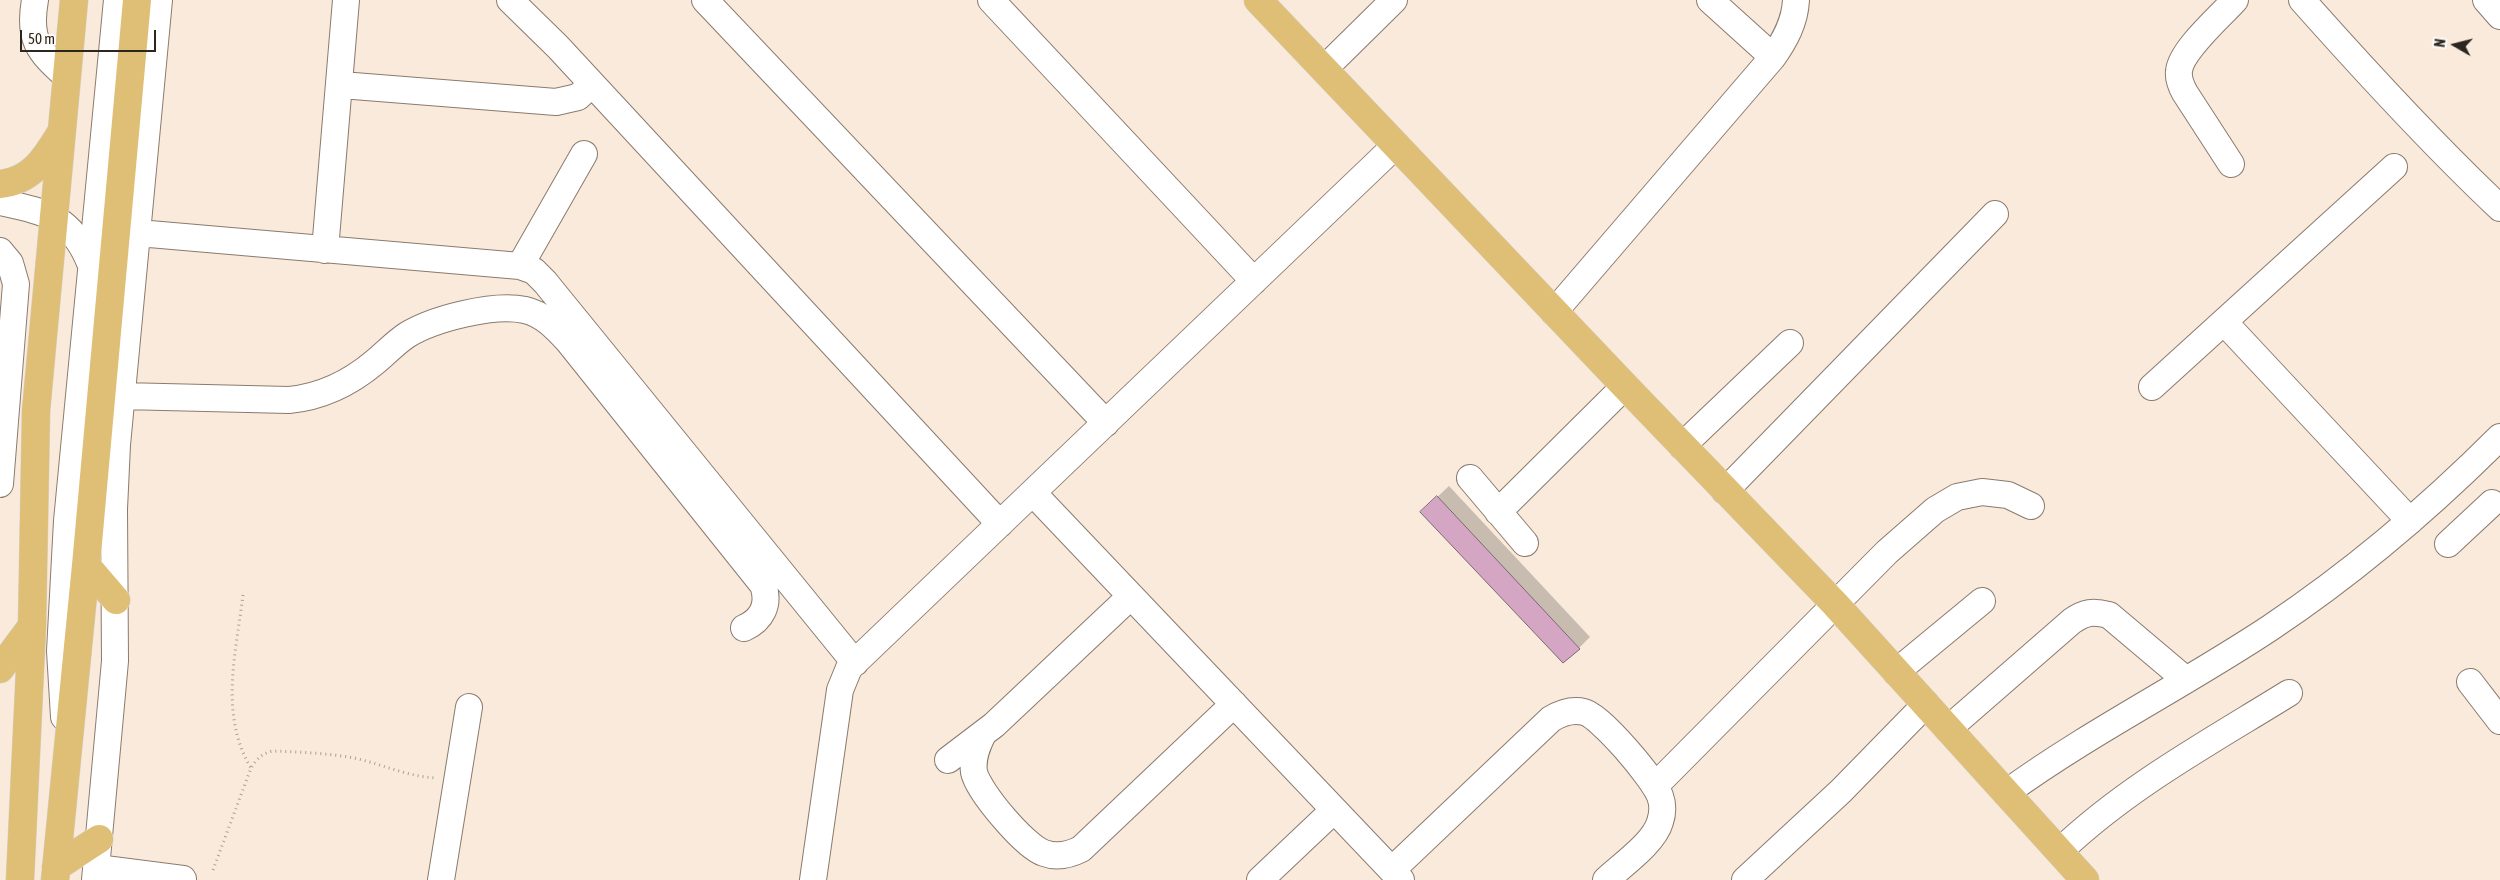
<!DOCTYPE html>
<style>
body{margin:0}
#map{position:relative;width:2500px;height:880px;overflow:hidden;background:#faeadb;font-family:"Asap Condensed",sans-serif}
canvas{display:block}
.north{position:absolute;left:2430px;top:20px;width:50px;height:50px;-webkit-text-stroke:4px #fdfaf7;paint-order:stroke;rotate:278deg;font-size:14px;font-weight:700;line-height:20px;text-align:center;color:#2c2621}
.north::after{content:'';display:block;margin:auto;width:18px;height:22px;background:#2c2621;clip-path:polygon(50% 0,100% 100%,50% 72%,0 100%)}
.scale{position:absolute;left:20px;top:30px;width:136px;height:22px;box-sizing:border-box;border:2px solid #2c2621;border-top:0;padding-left:6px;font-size:15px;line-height:18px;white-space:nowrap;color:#2c2621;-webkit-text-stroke:4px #fdfaf7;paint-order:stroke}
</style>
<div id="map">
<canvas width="2500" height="880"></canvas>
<div class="north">N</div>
<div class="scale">50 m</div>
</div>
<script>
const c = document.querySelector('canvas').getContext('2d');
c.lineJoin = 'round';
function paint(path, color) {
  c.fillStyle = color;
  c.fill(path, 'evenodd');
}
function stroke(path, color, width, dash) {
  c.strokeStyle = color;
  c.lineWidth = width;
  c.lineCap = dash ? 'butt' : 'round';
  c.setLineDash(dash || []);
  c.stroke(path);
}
paint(new Path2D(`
 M1449,486L1590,637L1579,648L1433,501Z`), '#0003');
const building = new Path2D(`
 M1437,496L1580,649L1563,663L1420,512Z`);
paint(building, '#d5a6c3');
stroke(building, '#796872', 1);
const minor = new Path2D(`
 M35,0C28,39 38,51 66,76
 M510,0L558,47L1000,524
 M705,0L1106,423
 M991,0L1254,281
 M1710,0L1773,57
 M2302,0C2366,72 2430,142 2500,208
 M2486,0L2500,16
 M1324,69L1394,0
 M341,85L556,102L578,97L592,84
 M2231,164L2185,93C2181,86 2178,79 2179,71C2181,50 2221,16 2235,0
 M0,202C45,212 71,216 90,263
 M138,233L520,266L534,271L545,282L855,663
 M325,250L346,0
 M0,251L10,263L16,284L0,484
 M520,266L584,154
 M1554,312L1773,57C1785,40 1795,22 1796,0
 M2224,322L2410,521
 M2152,387L2394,167
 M122,396L289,400C321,397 350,383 375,362C386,353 395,343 407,335C433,319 494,303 525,310C543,314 556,328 568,341L763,585C770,604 762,620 744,628
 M1682,446L1790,343
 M1470,478L1525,543
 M1725,491L1995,214
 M1033,493L1401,880
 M1498,512L1625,386
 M2448,544L2492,503
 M1896,672L1982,601
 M2470,682L2500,721
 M64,717L60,651L67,521L117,0
 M1948,729L2072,621C2085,612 2093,611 2109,615L2186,680
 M983,734C977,746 972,758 974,772C978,791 1025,847 1044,853C1057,858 1069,855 1081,849L1234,704
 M948,760L994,725L1131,596
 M1655,786L1887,552L1935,510L1957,497L1982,492L2008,495L2031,506
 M2006,793C2090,732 2184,685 2270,628C2354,572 2429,508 2500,437
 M2060,851C2127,787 2210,742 2289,693
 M97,868L183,879
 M1392,870L1551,719C1561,713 1572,709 1584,712C1601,716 1653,778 1660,796C1663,804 1663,813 1660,822C1654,843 1622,865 1606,880
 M95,880L115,661L114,509L117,445L159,0
 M441,880L469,707
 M813,880L840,690L849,668L1396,145
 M1260,880L1334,810
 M1745,880L1841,791L1926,704`);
const major = new Path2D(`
 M1258,0L1625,386L1835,604L2085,880
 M0,184C31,181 45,159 60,134
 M86,565L116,600
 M0,669L32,626
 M56,867L99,839
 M20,880L32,626L36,411L74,0
 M55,880L86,565L137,0`);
stroke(minor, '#8a7b6e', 28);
stroke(major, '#d5d4d3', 29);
stroke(new Path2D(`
 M243,595C236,653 219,715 251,768
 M213,870L251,768C257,759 261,754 272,751C299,752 327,753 354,758C382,764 408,777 437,778`), '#ab9f94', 3, [1, 4]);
stroke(minor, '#fff', 26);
stroke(major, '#dfbf76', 28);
</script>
